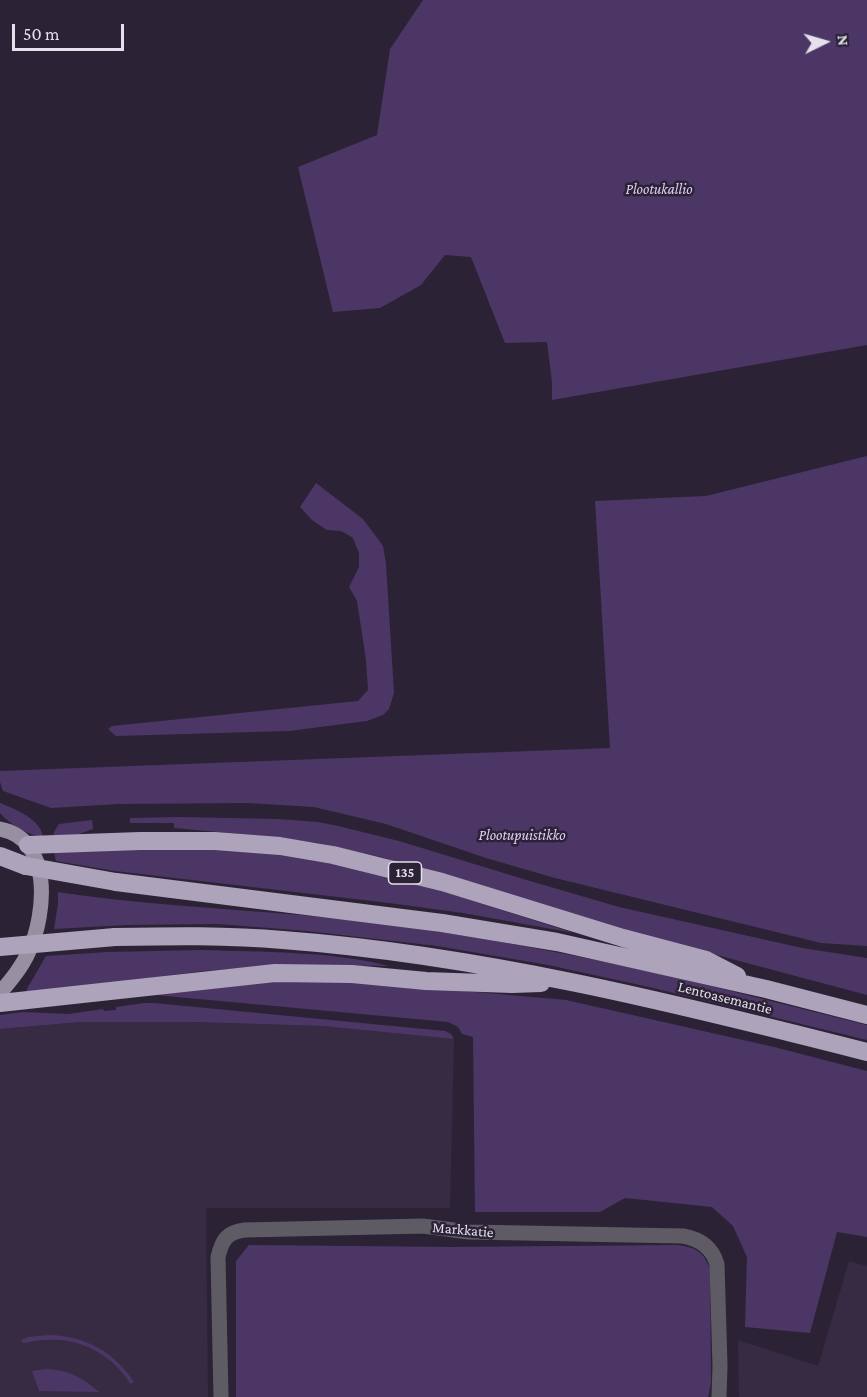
<!DOCTYPE html>
<style>
body{margin:0}
#map{position:relative;width:867px;height:1397px;overflow:hidden;background:#2b2335;font-family:"Crimson Pro",serif}
canvas{display:block}
.north{position:absolute;left:795px;top:12px;width:60px;height:60px;-webkit-text-stroke:4px #2b2335;paint-order:stroke;rotate:85deg;font-size:16px;font-weight:700;line-height:24px;text-align:center;color:#e5e0ec}
.north::after{content:'';display:block;margin:auto;width:21px;height:27px;background:#e5e0ec;clip-path:polygon(50% 0,100% 100%,50% 72%,0 100%)}
.scale{position:absolute;left:12px;top:24px;width:112px;height:27px;box-sizing:border-box;border:3px solid #e5e0ec;border-top:0;padding-left:8px;font-size:18px;line-height:21px;white-space:nowrap;color:#e5e0ec;-webkit-text-stroke:4px #2b2335;paint-order:stroke}
</style>
<div id="map">
<canvas width="867" height="1397"></canvas>
<div class="north">N</div>
<div class="scale">50 m</div>
</div>
<script>
const c = document.querySelector('canvas').getContext('2d');
c.lineJoin = 'round';
function paint(path, color) {
  c.fillStyle = color;
  c.fill(path, 'evenodd');
}
function stroke(path, color, width, dash) {
  c.strokeStyle = color;
  c.lineWidth = width;
  c.lineCap = dash ? 'butt' : 'round';
  c.setLineDash(dash || []);
  c.stroke(path);
}
function write(font, color, halo, rows, align = 'center') {
  c.font = font + ' "Crimson Pro",serif';
  c.lineWidth = 5;
  c.setLineDash([]);
  c.textBaseline = 'middle';
  c.strokeStyle = halo;
  c.fillStyle = color;
  for (const [text, x, y, turn = 0] of rows) {
    c.save();
    c.translate(x, y);
    c.rotate((+turn || 0) * Math.PI / 180);
    c.textAlign = isNaN(turn) ? turn : align;
    if (halo) c.strokeText(text, 0, 0);
    c.fillText(text, 0, 0);
    c.restore();
  }
}
paint(new Path2D(`
 M81,1022H194L322,1026L454,1039L450,1208H206L208,1397H0V1029Z
 M849,1261L867,1266V1397H739L738,1340L818,1366Z`), '#362b42');
paint(new Path2D(`
 M423,0H867V345L552,400V382L547,342L505,343L471,257L445,255L421,285L380,308L333,312L298,167L377,135L390,49Z
 M867,456V946L821,943L555,878L486,858L386,824L314,807L248,803L118,804L51,808L3,791L0,782V771L610,748L595,501L706,496Z
 M316,483L363,519L383,546L386,564L394,693L389,709L383,715L367,721L289,731L116,736L108,729L112,726L358,701L368,690L366,660L357,601L349,587L359,567V553L353,538L341,531L327,530L312,520L300,507Z
 M0,803C15,809 41,819 43,837C25,834 12,826 0,813Z
 M180,817L278,819L318,822L338,826L399,841L520,878L619,907L802,948L867,958V995L604,925L437,873L381,857L318,843L263,836L174,828V823H130V818Z
 M92,820L93,829L71,837L53,839L54,832L59,824Z
 M86,848L264,850L332,862L403,879L574,933L463,913L389,903L115,871L56,861L54,852Z
 M58,892C177,910 297,910 415,928C495,940 576,955 656,973C726,989 797,1008 867,1025V1040L649,987L548,965L437,946L307,931L218,924L126,925L54,929L58,904Z
 M202,950C263,952 329,951 389,966L316,965L255,967L203,971L25,994L28,987L46,956L108,952Z
 M291,981H340L407,986L566,1000L774,1047L867,1071V1237L837,1232L810,1333L745,1327L747,1257L733,1226L712,1207L625,1198L600,1212H475L473,1037L462,1034L458,1027L448,1022L155,995L235,984Z
 M144,1003H154L445,1031L451,1034L454,1039L322,1026L194,1022H81L0,1029V1015L23,1012L68,1014L103,1009L104,1011L116,1010V1007Z
 M249,1245L453,1247L677,1245C696,1248 702,1250 710,1268L711,1383L708,1397H236V1261Z
 M49,1335C86,1336 114,1352 134,1382L130,1384C126,1375 119,1369 112,1362C84,1339 57,1336 23,1343L21,1340L28,1337Z
 M45,1369C67,1369 84,1378 99,1392L39,1391L32,1371Z`), '#4c3665');
stroke(new Path2D(`
 M221,1397L218,1257C222,1240 227,1232 245,1230L423,1226L469,1232L683,1236C700,1239 712,1247 717,1264L720,1366L719,1397`), '#5f5b65', 15);
stroke(new Path2D(`
 M0,829C53,839 46,914 29,951C22,967 11,980 0,993`), '#978fa2', 15);
stroke(new Path2D(`
 M28,845L140,841H215L280,846L333,855L442,882L623,938L706,960L737,976
 M0,856L26,866
 M116,882L442,923L557,942L766,989L867,1015
 M115,937C171,936 227,935 283,940C481,955 675,1003 867,1052
 M0,1003L275,973L352,974L426,981L512,984L541,983`), '#ada3ba', 18);
stroke(new Path2D(`
 M26,866L116,882
 M0,947L115,937`), '#ada3ba', 18);
for (const [x, y, w] of [
 [405,873,33]
]) {
  const box = new Path2D();
  box.roundRect(x - w / 2, y - 11, w, 22, 4.5);
  c.fillStyle = '#2b2335';
  c.fill(box);
  stroke(box, '#e5e0ec', 1.5);
}
write('bold 14px', '#e5e0ec', null, [
 ["135",405,873]
]);
write('italic 15px', '#e0cef8', '#2b2335', [
 ["Plootukallio",659,189],
 ["Plootupuistikko",522,835]
]);
write('15px', '#e5e0ec', '#2b2335', [
 ["Lentoasemantie",725,998,14],
 ["Markkatie",463,1230,5]
]);
</script>
